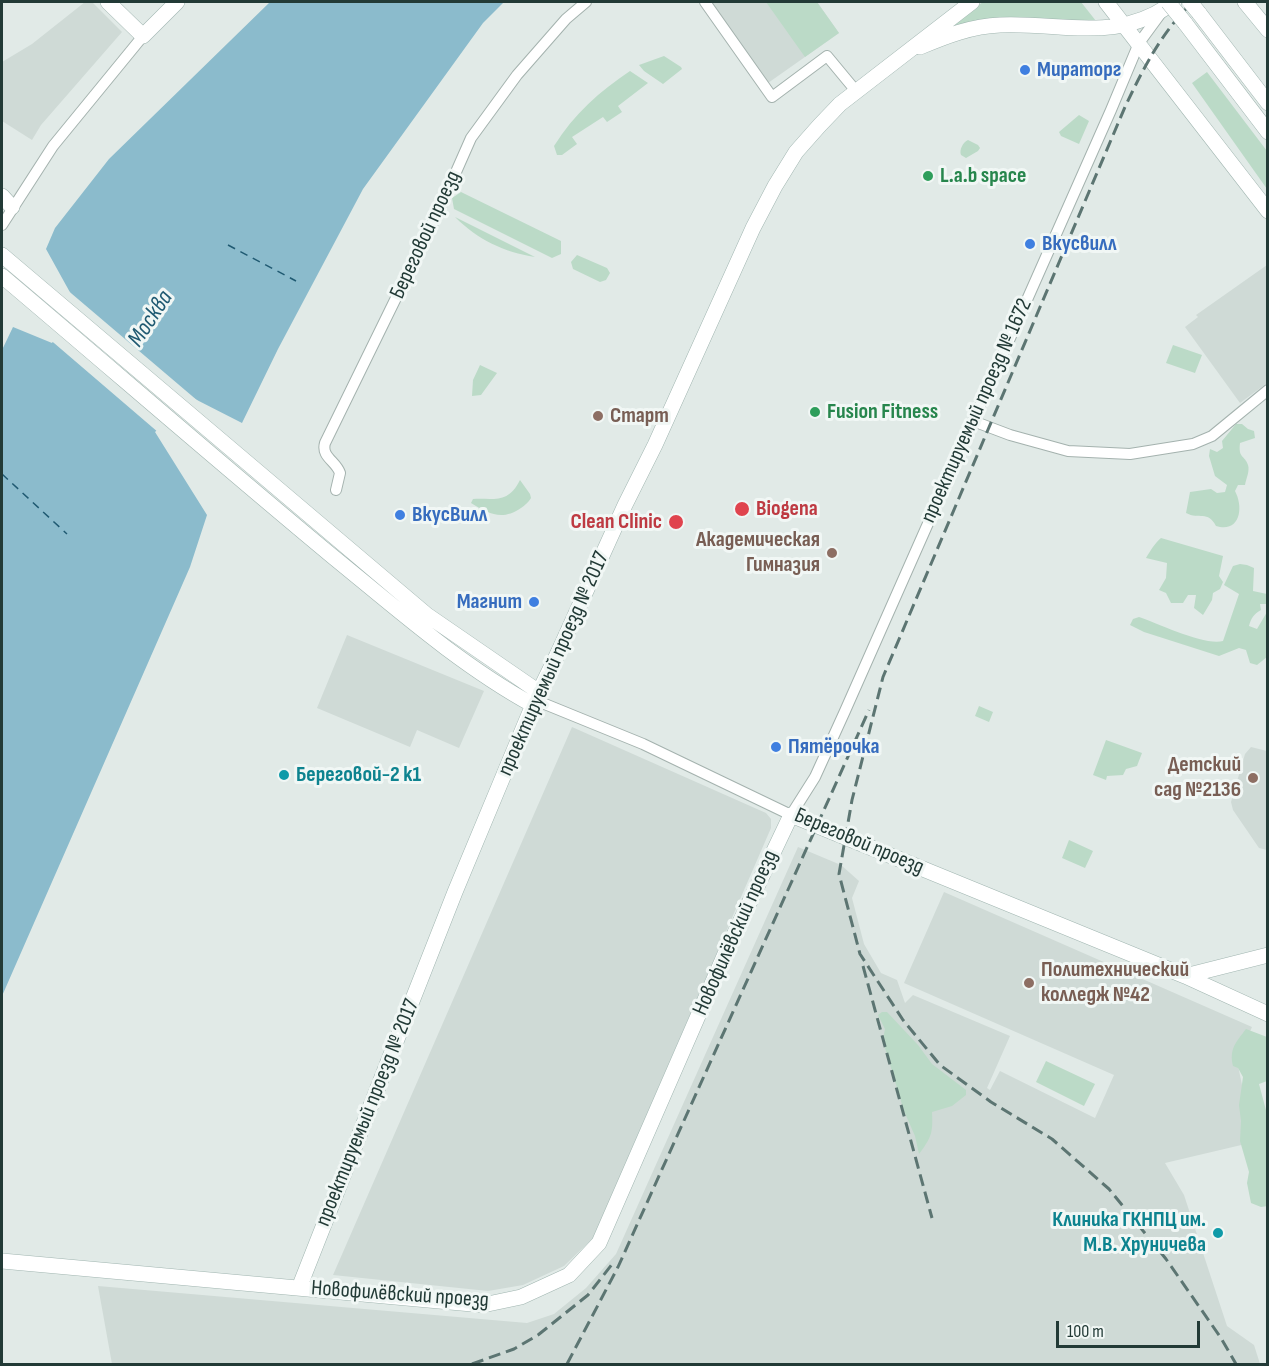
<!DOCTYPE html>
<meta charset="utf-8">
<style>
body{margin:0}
#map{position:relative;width:1269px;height:1366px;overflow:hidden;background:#e1eae7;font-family:"Sofia Sans Condensed",sans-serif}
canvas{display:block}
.frame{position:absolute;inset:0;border:3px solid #223a36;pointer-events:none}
.scale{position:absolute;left:1056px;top:1321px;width:144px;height:27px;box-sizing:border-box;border:3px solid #223a36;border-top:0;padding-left:8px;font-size:18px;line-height:21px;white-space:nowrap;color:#223a36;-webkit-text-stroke:4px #f1f7f5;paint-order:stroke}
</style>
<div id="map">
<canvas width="1269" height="1366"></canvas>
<div class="frame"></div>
<div class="scale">100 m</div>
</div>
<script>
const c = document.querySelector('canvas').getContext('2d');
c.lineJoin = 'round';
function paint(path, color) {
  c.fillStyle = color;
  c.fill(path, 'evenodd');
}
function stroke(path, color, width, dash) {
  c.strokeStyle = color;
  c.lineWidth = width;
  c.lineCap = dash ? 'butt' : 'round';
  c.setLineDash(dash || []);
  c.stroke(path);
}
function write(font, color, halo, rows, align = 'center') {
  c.font = font + ' "Sofia Sans Condensed",sans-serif';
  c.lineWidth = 6;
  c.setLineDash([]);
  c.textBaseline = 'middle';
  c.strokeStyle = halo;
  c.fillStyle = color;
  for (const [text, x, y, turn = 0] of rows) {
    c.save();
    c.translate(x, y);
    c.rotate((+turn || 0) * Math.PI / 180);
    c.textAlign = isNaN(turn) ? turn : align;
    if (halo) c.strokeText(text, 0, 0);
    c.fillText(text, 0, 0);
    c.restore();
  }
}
paint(new Path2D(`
 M85,2H92L122,32L41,125L32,140L2,121V62L32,44Z
 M711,2H817L839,33L768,83Z
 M1267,265V383L1240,403L1185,327L1198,317L1196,315Z
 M347,635L484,691L459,748L417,730L410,747L317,708Z
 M572,727L766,813L771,819V828L593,1238L564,1266L523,1285L488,1291L333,1275Z
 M1251,747L1267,751V850L1259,848L1233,810L1231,802L1245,754Z
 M798,847L841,865L859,881L852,898L864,944L881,973L897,980L905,1003L913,995L1010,1036L987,1088L990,1090L1000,1071L1095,1118L1114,1075L904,983L944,892L1252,1027L1237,1061L1254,1142L1165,1163L1184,1195L1227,1326L1254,1345L1260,1364H112L98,1286L527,1323L554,1314L586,1288L616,1254Z`), '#cfdad6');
paint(new Path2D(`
 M766,2H817L839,33L805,57Z
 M983,2H1081L1096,21L1006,18L945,29Z
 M664,56L681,67L682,69L663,84L644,71L639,65Z
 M630,71L648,83L618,106L622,112L607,122L603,117L572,137L577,144L562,155H557L554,146C574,114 600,91 630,71Z
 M1207,72L1267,151V189L1192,83Z
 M1079,115L1089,121L1079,144L1061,136L1059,132Z
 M968,140L978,145L980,148L978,151L966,158L961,155C959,150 963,142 968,140Z
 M461,192L561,241V254L552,258L454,209L452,198Z
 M455,217L535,257C504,252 478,240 455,217Z
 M577,255L607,268L610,273L606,280L600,282L573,269L571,262Z
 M1173,345L1202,355L1195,373L1166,363Z
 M480,365L497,373L481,395L472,396L473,380Z
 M1236,424H1242L1248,429L1254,431L1255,438L1240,443C1238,459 1245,455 1248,465C1250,471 1246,479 1245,485H1238L1235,491C1244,508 1240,533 1216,526C1208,510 1199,520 1186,513L1190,492L1211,489L1217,493L1225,492L1227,485L1215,476L1209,456L1210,449L1217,452L1223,448L1222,441Z
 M520,480L530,494L531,498C528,503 525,505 521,508C502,521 489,514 471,503L473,499C495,498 508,504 520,480Z
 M1161,538L1223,556L1219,576L1223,582L1220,589L1213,593L1212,600L1203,615L1194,608L1196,595H1188L1183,603H1171L1166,593L1159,590L1166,578L1167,563L1146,558C1150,551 1155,543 1161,538Z
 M1240,564L1247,565L1254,568L1253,591L1267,594V606V604H1260L1261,610C1254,614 1251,618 1249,626L1257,629L1267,612V657L1257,665L1250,663L1246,650L1239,648L1219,656L1144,632L1130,625L1133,619L1139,617C1159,624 1205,646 1223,641L1239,594L1224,585L1233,566Z
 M979,706L993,712L989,722L975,716Z
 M1106,740L1142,753L1137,766L1126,769L1123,775L1107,776L1106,780L1093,775Z
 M1069,840L1093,851L1085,868L1062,858Z
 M882,1012H887L918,1045L932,1064L966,1090V1095L952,1106L932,1112C933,1132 932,1137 919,1154L915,1136L904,1111L885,1048L883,1039L885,1029L878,1015Z
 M1246,1029L1267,1037V1081L1259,1084L1267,1114L1268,1206L1261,1207L1251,1203L1247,1183L1249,1172L1240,1141L1241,1121L1239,1105L1243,1077L1238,1068L1233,1066C1229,1049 1236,1042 1246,1029Z
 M1046,1061L1095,1084L1084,1106L1036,1082Z`), '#bbdac7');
paint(new Path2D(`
 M270,2H504L483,23L363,189L278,349L242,423L191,397L155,432L207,515L190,567L2,996V350L13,327L52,343L77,305L46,249L55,228L109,159Z`), '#8bbbcc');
paint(new Path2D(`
 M65,288L205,407L192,400L159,433L47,337L51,339L74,304Z`), '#e1eae7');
stroke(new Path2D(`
 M228,245L296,281
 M2,474L67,534`), '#205a72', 1.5, [8, 6]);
const street = new Path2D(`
 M705,2L772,97L827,56L856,91
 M2,225L53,146L143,36
 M973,421L1010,435L1068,451L1130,454L1193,444L1212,436L1268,390
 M336,490L340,473C336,461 321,457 325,443L441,206L471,138L517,75L566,19L586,2
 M535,700L643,744L791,815L815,777L845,711L1111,110L1139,43L1161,13`);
const secondary = new Path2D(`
 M108,2L143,36L177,2
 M1106,2L1268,211
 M1245,2L1268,30
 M1199,13L1268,103
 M1185,23L1268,132
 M920,47C946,36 972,26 1000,25C1063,22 1118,44 1174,2
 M2,196L12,207
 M2,255L427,615L539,692
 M2,276C112,369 221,464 332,556C396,608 460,665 533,705
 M1185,976L1268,955
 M2,1261L483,1305L521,1297L569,1275L599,1243L725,954L791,815L1185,976L1268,1014
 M299,1288L455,892L535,700L558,653L625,505L655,445L753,228L775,186L796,152L819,126L840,104L972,2`);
stroke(street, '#a4b2ae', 12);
stroke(secondary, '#a0b5b0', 16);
stroke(street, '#fff', 10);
stroke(secondary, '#fff', 15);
stroke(new Path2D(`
 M1193,2C1162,31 1143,69 1125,107L883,677L852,800L839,874L860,954L903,1020L940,1065L991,1102L1052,1139L1109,1189L1166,1259L1221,1338L1236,1364
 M863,966L932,1218
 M472,1364L514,1349L538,1335L588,1295L613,1263
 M567,1364L618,1267L869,710`), '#5c7572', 3, [12, 6]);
const secondaryBridge = new Path2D(`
 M1168,2L1185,23
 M1190,2L1199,13`);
stroke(secondaryBridge, '#a0b5b0', 16, []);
stroke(secondaryBridge, '#fff', 15);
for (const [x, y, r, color] of [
 [1025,70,6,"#3f7fe0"],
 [928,176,6,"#2e9e5b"],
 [1030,244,6,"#3f7fe0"],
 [815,412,6,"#2e9e5b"],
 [598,416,6,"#8d6e63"],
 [742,509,8,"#e0444e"],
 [400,515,6,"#3f7fe0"],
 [676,522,8,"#e0444e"],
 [832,553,6,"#8d6e63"],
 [534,602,6,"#3f7fe0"],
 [776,747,6,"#3f7fe0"],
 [284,775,6,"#0f9aa8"],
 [1253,778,6,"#8d6e63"],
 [1029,983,6,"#8d6e63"],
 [1218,1233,6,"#0f9aa8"]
]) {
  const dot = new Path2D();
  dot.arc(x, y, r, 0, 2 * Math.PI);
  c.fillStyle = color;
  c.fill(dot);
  stroke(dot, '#f1f7f5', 2);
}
write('bold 22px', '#366cbe', '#f1f7f5', [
 ["Мираторг",1037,70],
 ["Вкусвилл",1042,244],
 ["ВкусВилл",412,515],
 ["Магнит",522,602,"right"],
 ["Пятёрочка",788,747]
], 'left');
write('bold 22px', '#27864d', '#f1f7f5', [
 ["L.a.b space",940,176],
 ["Fusion Fitness",827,412]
], 'left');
write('22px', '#223a36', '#f1f7f5', [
 ["Береговой проезд",426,235,-65],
 ["проектируемый проезд № 1672",977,411,-66],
 ["проектируемый проезд № 2017",554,664,-66],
 ["Береговой проезд",859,842,23],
 ["Новофилёвский проезд",736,933,-66],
 ["проектируемый проезд № 2017",368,1113,-68],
 ["Новофилёвский проезд",400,1295,4]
]);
write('bold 22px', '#785e54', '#f1f7f5', [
 ["Старт",610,416],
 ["Академическая",820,540,"right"],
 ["Гимназия",820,565,"right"],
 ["Детский",1241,765,"right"],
 ["сад №2136",1241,790,"right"],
 ["Политехнический",1041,970],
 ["колледж №42",1041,995]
], 'left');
write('bold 22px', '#be3a42', '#f1f7f5', [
 ["Biogena",756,509],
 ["Clean Clinic",662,522,"right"]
], 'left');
write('bold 22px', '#0d838f', '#f1f7f5', [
 ["Береговой-2 k1",296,775],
 ["Клиника ГКНПЦ им.",1206,1220,"right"],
 ["М.В. Хруничева",1206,1245,"right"]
], 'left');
write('italic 24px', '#205a72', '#f1f7f5', [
 ["Москва",151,319,-57]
]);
</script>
